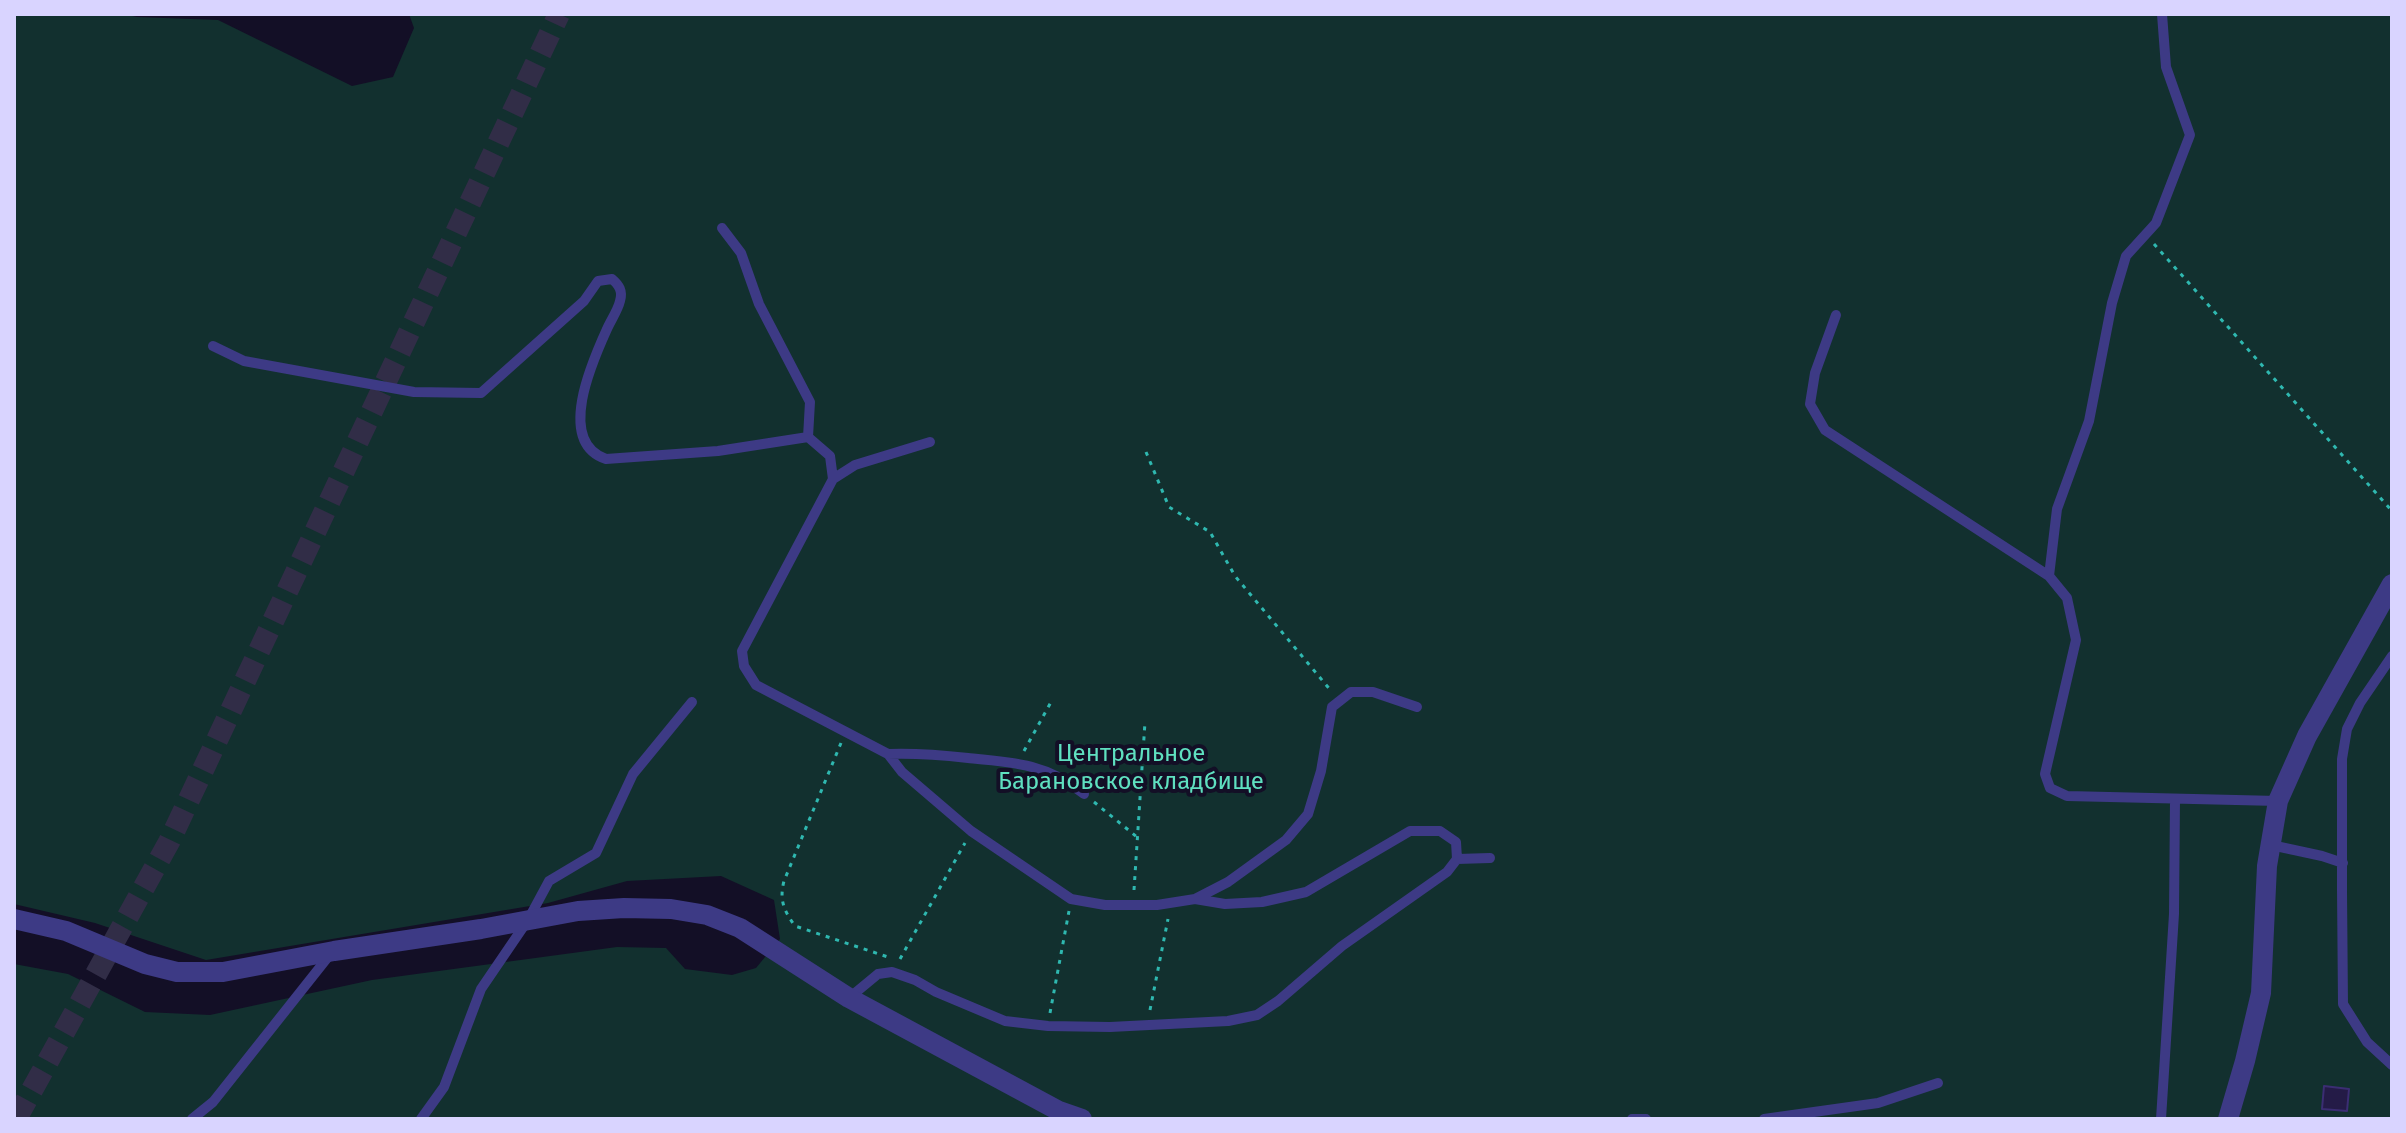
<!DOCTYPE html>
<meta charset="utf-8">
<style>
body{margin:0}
#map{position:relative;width:2406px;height:1133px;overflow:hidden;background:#130f26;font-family:"Fira Sans",sans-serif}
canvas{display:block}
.frame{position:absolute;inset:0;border:16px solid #d9d4ff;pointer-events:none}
</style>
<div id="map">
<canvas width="2406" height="1133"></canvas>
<div class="frame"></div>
</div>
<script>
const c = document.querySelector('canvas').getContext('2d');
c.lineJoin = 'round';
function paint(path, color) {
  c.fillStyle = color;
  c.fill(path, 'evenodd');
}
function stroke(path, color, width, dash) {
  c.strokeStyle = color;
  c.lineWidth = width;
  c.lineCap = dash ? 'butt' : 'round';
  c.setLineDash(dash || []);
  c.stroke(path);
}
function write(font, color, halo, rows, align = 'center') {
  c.font = font + ' "Fira Sans",sans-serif';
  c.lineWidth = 8;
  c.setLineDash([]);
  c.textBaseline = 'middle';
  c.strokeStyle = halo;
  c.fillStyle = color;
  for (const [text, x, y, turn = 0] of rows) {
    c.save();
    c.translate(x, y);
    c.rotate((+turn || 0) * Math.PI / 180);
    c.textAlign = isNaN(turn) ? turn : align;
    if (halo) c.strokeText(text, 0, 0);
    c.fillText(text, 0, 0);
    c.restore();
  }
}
paint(new Path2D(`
 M14,14H123L137,17L218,20L352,86L393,77L414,28L409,14H2392V1119H14V964L68,974L145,1012L210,1015L372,980L617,947L666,948L685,969L732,975L756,968L780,939L774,900L721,876L627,881L548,903L206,960L95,923L14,904Z`), '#12302f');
const building = new Path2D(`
 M2324,1086L2349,1089L2347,1111L2322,1109Z`);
paint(building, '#241b47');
stroke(building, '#3b2d73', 2);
stroke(new Path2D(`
 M16,1119L169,842L559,14`), '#312d47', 22, [22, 11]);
stroke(new Path2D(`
 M2154,244L2392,511
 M1146,452L1169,507L1210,532L1235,576L1332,692
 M841,743L784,881C779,900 784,911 795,926L888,957
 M1024,751L1051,702
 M1094,802L1137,837
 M1134,890L1145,722
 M900,959L965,843
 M1150,1010L1168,919
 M1050,1013L1069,911`), '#2fb8b0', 3, [4, 6]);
stroke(new Path2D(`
 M722,228L741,253L759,304L810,402L808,437
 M1836,315L1815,373L1810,404L1825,430L2049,576L2067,598L2076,640L2045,774L2050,788L2067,796L2278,801
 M213,346L244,361L414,392L481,393L584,301L598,281L612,279C619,285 623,291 620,301C618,310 611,320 607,329C592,362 556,442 606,459L718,451L808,437L830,456L833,479L742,651L744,666L756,685L888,754L902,772L971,831L1071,899L1105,905H1157L1195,899L1225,904L1262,902L1306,892L1410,831H1440L1456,842L1457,859L1447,872L1342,946L1278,1001L1257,1015L1228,1021L1110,1027L1048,1026L1005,1021L936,992L915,980L892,972L878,974L849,998
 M833,479L855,465L930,442
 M2049,576L2057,509L2089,421L2112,303L2126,256L2156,223L2190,135L2166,67L2162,14
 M2392,656L2360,703L2347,729L2342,759V891L2343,1004L2367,1042L2392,1065
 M888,754C915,753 941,755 968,758C1013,762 1048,764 1084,794
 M2271,845L2322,856L2343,863
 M1457,859L1490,858
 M1195,899L1228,882L1286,840L1308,814L1321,771L1332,707L1351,692H1373L1417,707
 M192,1119L213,1102L332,952
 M421,1119L444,1087L481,989L528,920L549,881L596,853L633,774L692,702
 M1632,1119H1646
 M1764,1119L1878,1103L1938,1083
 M2161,1119L2174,914L2175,799`), '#3d3a85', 10);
stroke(new Path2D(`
 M2228,1119L2245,1061L2261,993L2267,866L2278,801L2307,736L2392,584`), '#3d3a85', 20);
stroke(new Path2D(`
 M14,919L66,931L145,964L177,972H223L334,951L481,929L578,911L624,908L671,909L707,915L740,928L849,998L1059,1111L1082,1119`), '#3d3a85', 20);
write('24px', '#5fe0c0', '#130f26', [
 ["Центральное",1131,754],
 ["Барановское кладбище",1131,782]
]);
</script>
